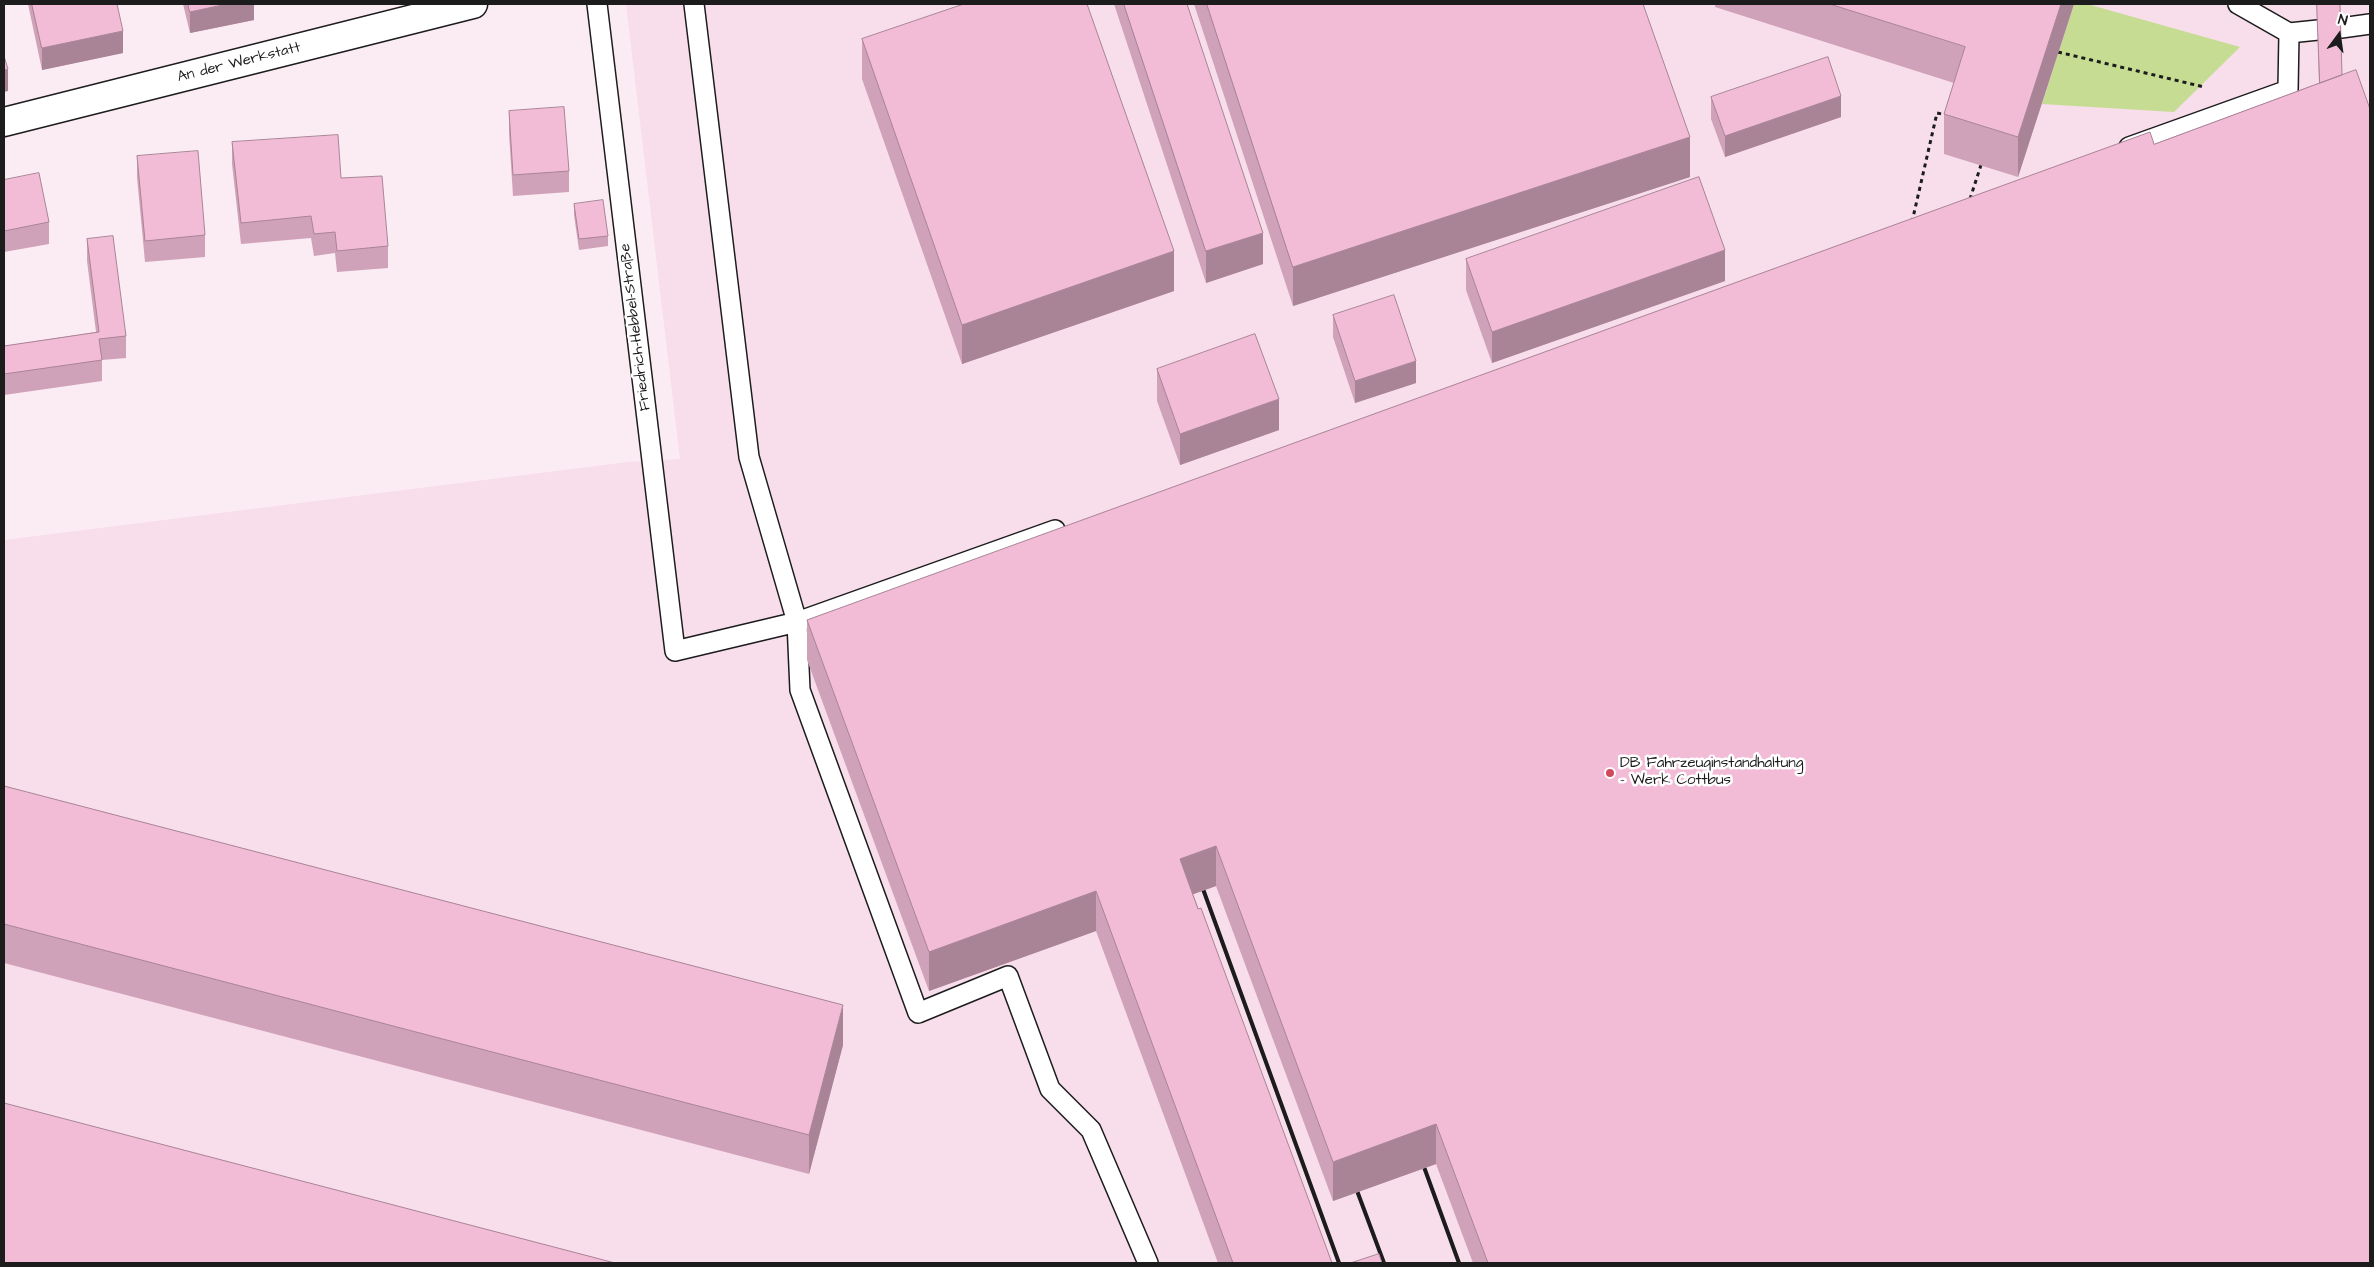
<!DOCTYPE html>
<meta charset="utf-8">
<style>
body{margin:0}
#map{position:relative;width:2374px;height:1267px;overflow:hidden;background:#fbebf3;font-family:"Architects Daughter",sans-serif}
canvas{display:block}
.frame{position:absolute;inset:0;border:5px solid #1c1c1c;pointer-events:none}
.north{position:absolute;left:2314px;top:10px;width:50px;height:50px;-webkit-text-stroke:4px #fff;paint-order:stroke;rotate:14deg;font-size:14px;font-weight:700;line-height:20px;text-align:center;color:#1c1c1c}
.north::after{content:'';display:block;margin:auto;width:18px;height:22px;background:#1c1c1c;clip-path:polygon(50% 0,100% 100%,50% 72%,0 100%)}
</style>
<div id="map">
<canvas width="2374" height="1267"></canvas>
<div class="frame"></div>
<div class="north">N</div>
</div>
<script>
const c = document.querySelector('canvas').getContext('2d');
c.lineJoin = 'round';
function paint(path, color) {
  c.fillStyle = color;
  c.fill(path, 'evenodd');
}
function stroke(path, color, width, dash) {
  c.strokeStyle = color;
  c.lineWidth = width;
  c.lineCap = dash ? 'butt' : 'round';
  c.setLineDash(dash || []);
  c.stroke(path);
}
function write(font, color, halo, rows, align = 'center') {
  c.font = font + ' "Architects Daughter",sans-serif';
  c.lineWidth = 5;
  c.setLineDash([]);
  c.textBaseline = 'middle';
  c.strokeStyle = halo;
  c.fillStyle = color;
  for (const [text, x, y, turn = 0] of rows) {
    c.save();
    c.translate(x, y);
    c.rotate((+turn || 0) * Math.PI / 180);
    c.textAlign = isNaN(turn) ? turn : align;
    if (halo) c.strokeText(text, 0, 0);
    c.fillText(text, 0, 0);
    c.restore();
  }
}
paint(new Path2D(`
 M626,4H2370V1263H4V540L628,462L680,459Z`), '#f8ddeb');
paint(new Path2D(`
 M2074,4H2087L2240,47L2174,112L2042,104Z`), '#c5dc92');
const lane = new Path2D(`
 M597,4L675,651L797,622L1055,530
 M694,4L749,457L797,622L800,690L918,1013L1008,976L1050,1089L1091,1130L1148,1263
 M2238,4L2289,33L2318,30
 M2341,28L2370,24
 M2129,147L2288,90L2289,33`);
const street = new Path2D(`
 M4,122L473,4`);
stroke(lane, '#1c1c1c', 22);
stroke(street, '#1c1c1c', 31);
stroke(new Path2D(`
 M2058,52L2204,87
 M1970,199L1981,165
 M1912,222L1937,113L1946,115`), '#1c1c1c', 3, [4, 4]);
stroke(lane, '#fff', 19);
stroke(street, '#fff', 28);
stroke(new Path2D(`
 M1199,878L1339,1263
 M1420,1156L1459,1263
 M1353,1180L1384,1263`), '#1c1c1c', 4);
paint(new Path2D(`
 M28,4H117L123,53L42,70Z
 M183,4H254V20L190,33Z
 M1114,4H1187L1263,264L1206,283Z
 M1194,4H1643L1690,177L1293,306Z
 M1715,4H2074L2018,177L1944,154V114L1954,83L1715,7Z
 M2317,4H2340L2370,1263H1473L1436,1164L1333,1201L1216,886L1193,894L1332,1263H1218L1096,931L929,991L807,660V620L2154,144L2319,83Z
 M862,39L1174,291L962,364L862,79Z
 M1711,97L1841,117L1725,157L1711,119Z
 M509,111L569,171V192L513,196L509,133Z
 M232,142L341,178L388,246V268L337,272L335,253L314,256L311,238L241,244L232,164Z
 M137,156L205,235V257L145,262L137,177Z
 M4,180L49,222V244L4,252Z
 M574,204L608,236V246L579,250L574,215Z
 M87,239L126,336V358L102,360V381L4,395V346L96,332L87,261Z
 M1466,259L1725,281L1492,363L1466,290Z
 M1333,315L1416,383L1355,403L1333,337Z
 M1157,369L1279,430L1180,465L1157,401Z
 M4,786L843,1045L809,1174L4,963Z`), '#d0a2b9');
paint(new Path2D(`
 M227,4H254V20L190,33V12Z
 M2061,4H2074L2018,177V137Z
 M123,31V53L42,70V48Z
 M8,69V91L4,92V70Z
 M1841,96V117L1725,157V136Z
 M1690,137V177L1293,306V267Z
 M1263,233V264L1206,283V251Z
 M1725,250V281L1492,363V332Z
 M1174,251V291L962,364V325Z
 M1416,361V383L1355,403V381Z
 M1279,399V430L1180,465V434Z
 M1216,846V886L1180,899V859Z
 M1096,891V931L929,991V952Z
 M843,1005V1045L809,1174V1135Z
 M1436,1124V1164L1333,1201V1162Z`), '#a98496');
const building = new Path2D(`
 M32,4H117L123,31L42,48Z
 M188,4H227L190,12Z
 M964,4H1087L1174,251L962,325L862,39Z
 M1124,4H1187L1263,233L1206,251Z
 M1207,4H1643L1690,137L1293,267Z
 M1830,4H2061L2018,137L1944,114L1965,47Z
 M2317,4H2340L2342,75L2320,83Z
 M4,56L8,69L4,70Z
 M1828,57L1841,96L1725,136L1711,97Z
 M2356,70L2370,109V1263H1488L1436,1124L1333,1162L1216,846L1180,859L1198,909L1201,908L1332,1263H1233L1096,891L929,952L807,620L2150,132L2154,144Z
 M564,107L569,171L513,175L509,111Z
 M338,135L341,178L382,176L388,246L337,251L335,232L314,234L311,216L241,223L232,142Z
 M198,151L205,235L145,241L137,156Z
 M39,173L49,222L4,231V180Z
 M1699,177L1725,250L1492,332L1466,259Z
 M603,200L608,236L579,239L574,204Z
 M113,236L126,336L99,339L102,360L4,374V346L99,332L87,239Z
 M1394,295L1416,361L1355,381L1333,315Z
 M1255,334L1279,399L1180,434L1157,369Z
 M4,786L843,1005L809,1135L4,924Z
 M4,1103L615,1263H4Z
 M1379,1254L1382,1263H1351Z`);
paint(building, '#f2bcd7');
stroke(building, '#a98496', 1);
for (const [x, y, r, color] of [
 [1610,773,5,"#d1495b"]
]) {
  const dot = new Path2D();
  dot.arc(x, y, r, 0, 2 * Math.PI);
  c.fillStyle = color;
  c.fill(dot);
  stroke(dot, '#fff', 2);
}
write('15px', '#1c1c1c', '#fff', [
 ["An der Werkstatt",239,63,-14],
 ["Friedrich-Hebbel-Straße",636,327,-97]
]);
write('15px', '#1c1c1c', '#fff', [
 ["DB Fahrzeuginstandhaltung",1620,764],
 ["- Werk Cottbus",1620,781]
], 'left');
</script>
